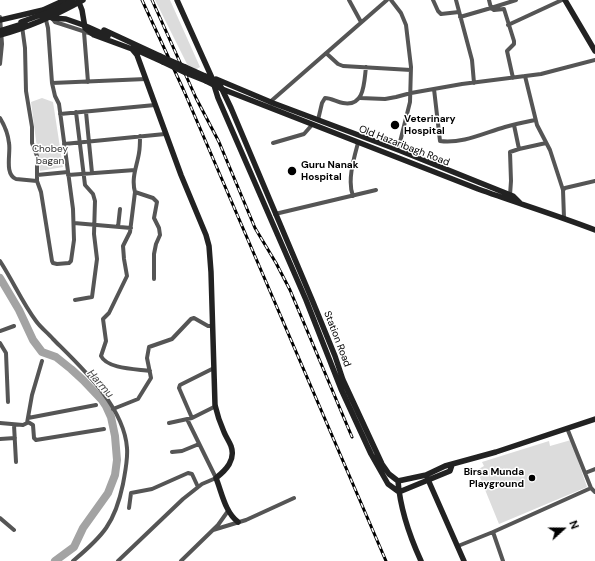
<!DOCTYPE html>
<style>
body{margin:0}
#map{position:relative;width:595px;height:561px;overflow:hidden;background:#fff;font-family:"DM Sans",sans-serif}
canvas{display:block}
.north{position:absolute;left:543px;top:509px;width:40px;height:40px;-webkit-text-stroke:3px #fff;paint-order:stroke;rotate:69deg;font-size:11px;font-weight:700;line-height:16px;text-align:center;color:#000}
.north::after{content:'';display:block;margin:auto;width:14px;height:18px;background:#000;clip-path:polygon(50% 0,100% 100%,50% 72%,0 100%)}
</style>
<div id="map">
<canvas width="595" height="561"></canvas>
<div class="north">N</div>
</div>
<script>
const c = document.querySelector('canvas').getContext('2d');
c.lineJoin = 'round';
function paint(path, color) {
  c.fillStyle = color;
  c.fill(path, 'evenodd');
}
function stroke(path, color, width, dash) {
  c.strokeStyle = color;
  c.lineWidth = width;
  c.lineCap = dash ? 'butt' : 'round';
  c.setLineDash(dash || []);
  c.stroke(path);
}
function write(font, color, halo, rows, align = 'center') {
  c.font = font + ' "DM Sans",sans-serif';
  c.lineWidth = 3;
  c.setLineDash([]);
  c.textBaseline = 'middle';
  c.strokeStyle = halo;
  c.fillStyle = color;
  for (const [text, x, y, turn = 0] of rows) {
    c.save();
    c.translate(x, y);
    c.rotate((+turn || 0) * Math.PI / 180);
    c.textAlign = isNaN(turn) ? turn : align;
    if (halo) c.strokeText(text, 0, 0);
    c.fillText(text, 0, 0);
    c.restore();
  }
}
paint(new Path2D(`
 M155,0H170L200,67L191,72Z
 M42,98L53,102L63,167L40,171L31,102Z
 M571,440L587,487L499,524L477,470L484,466L482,462L549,441L550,446Z`), '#dcdcdc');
stroke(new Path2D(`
 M0,278L19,310L33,340L42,352L56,357L71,369L83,380L102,400L106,406L111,417L115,436L117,460L115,475L108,493L83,528L74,547L55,561`), '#a3a3a3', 8);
stroke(new Path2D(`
 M349,0L361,22
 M391,0L401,13L406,25L411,67L410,102L398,150
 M433,0L438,11L441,14L459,12
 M456,0L472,60L474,83
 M489,0L491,8L516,0
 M45,16L48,28L52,83L146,79
 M0,17L2,44L0,64
 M51,17L55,22L92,34
 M460,17L491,8L494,10L504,9L514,41V44L507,51L513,78
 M508,25L562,0
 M22,26L25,48L26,91L32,127V143L37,156V181
 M84,32L88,82
 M326,53L338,64L343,66L411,70
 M525,76L537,125L550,150L563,190
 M434,89L440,141C462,144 484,133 505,127C515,124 525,122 535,120
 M360,98L385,99L396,97L411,93L462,84L541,74L595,60
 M270,102L387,0
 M86,112L92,173
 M60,114L155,105
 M0,118C5,126 8,134 9,143C11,153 4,174 16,179L37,181L41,192L52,261L53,263L57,264L69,263L71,261L74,240L73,209L59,104L55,96L52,83
 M318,120L322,103L325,98C331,98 337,102 343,103C365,107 364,82 366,67
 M514,125L519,149
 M140,136C140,142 140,148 139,153C137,166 131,178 135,192L153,198L157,202L154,218L159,228L160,235L156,244L154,254V279
 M273,143L304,134L311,126
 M64,144L165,134
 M37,175L68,172
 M68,175L135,170
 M135,192L130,232L123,246L124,259L127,276L109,313L103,319L106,341L101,356C107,369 137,369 150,371
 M510,195L511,181L510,152L519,149L546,143
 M353,196C347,181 354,158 358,143
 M275,214L376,190
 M564,218L563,190L565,188L595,181
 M74,223L131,228
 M118,227L120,209
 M0,261C13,281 22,302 36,321C41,328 48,333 53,339C81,367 124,406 127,448C128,460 125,472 123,484C115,523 103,536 73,561
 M75,300L92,297L97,259L94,234L95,201L93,194L85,185L76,112
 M0,331L14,326
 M0,343L6,353L8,402
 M113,409L138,399L151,378L147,358L149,347L172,339L191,319L194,318L208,326H213
 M28,418L96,405
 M192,418L216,406
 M28,422L33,425L34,438L36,440L104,429
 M0,423L23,425L27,423L32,395L42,361
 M169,423L192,418L179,388L180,385L214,368
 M14,425L16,462
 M567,428L591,488L595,492
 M0,439L15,438
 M172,452L182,451L199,444
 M585,473L595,469
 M129,508L131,493L152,489L188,473L192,474L198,487
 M0,518L14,530
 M213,530L246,520L294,498
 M458,546L493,532
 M118,561L183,499L202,484L216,478L187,419
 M181,561L218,525L228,511
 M503,561L493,532L591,488`), '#555', 4);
stroke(new Path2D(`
 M78,0L82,10L85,28L94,35L132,49L137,55L181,175L206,235L209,246L211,272L215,405C217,414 220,423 224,432C226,437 229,441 231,446C236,460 226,470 216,478C222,493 225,512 238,522
 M177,0L212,78L220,85L231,108L313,302L335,356L343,380L382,464L389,474L398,481L426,475L464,561
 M565,0L595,51
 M0,20L43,10L65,0
 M88,27L108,36
 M104,30L160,56
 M132,48L163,62
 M185,67L205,76
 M186,73L206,81
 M216,79L273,103L401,151L513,196L520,203
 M213,82L218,98L306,300L341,389L371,454L388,484L399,492L450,471L452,465
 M222,89L478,189C517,203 556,215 595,230
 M426,475L445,466L496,452L595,419
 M398,481C400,507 410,537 421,561`), '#222', 5.5);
const rail = new Path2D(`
 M142,0L184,91L386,561
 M152,0L196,98L219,142L255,228L276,263L290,290L352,437`);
stroke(rail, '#000', 3);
stroke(rail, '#fff', 1.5, [4.5]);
stroke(new Path2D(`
 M52,18L66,19L86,26
 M21,22L57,9L73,0
 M0,31L25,23
 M0,35C30,27 56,15 83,0
 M160,56L185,67
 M163,62L186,73
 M205,76L220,83
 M206,81L222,89`), '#222', 5.5);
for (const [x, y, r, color] of [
 [395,125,5,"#000"],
 [292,171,5,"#000"],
 [532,478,4,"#000"]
]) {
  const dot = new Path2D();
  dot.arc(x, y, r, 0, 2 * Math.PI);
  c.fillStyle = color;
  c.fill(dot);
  stroke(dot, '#fff', 1.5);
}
write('bold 10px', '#000', '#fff', [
 ["Veterinary",404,119],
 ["Hospital",404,131],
 ["Guru Nanak",301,165],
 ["Hospital",301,177],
 ["Birsa Munda",524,472,"right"],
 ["Playground",524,484,"right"]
], 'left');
write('10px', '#000', '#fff', [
 ["Old Hazaribagh Road",404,146,21],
 ["Station Road",337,339,69]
]);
write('10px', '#333', '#fff', [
 ["Chobey",50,149],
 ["bagan",50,161]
]);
write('italic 11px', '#444', '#fff', [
 ["Harmu",100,384,49]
]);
</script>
